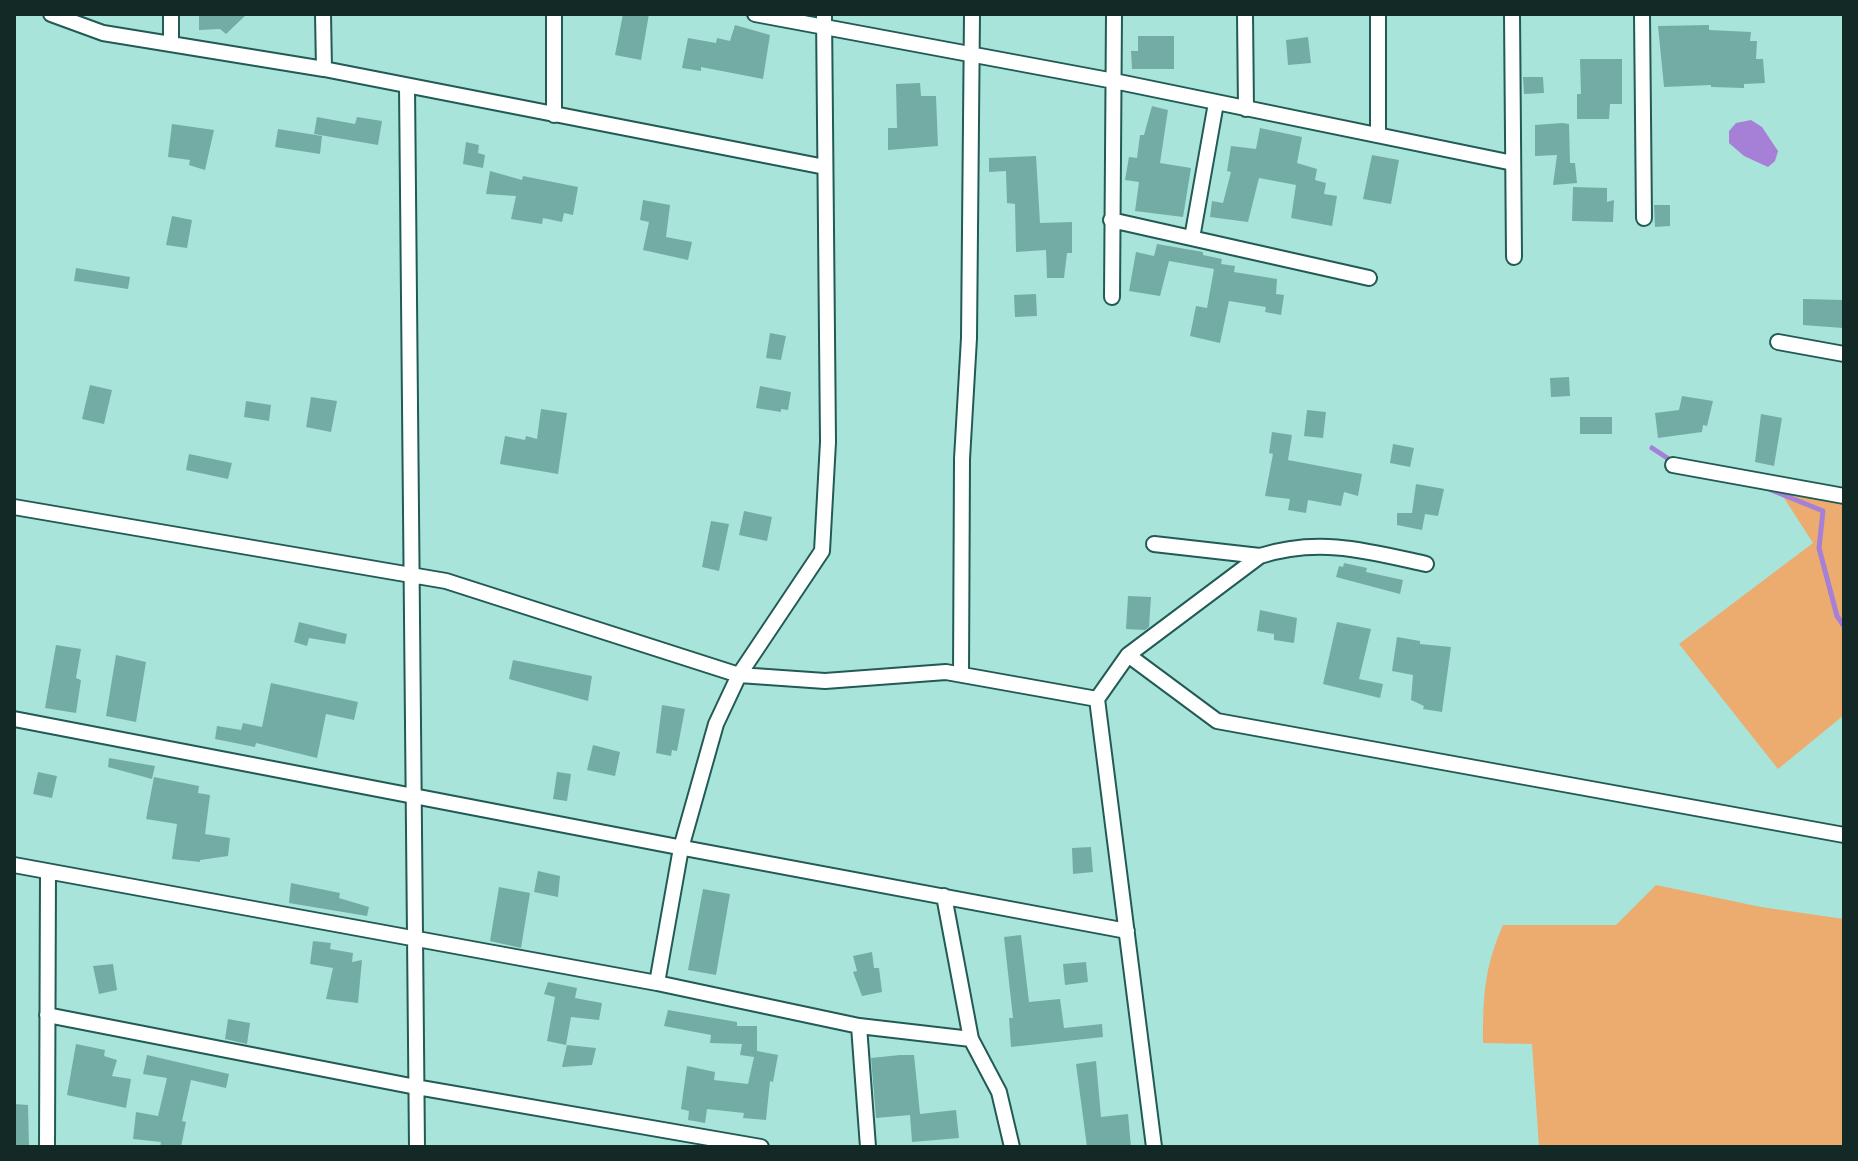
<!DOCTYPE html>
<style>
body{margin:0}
#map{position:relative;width:1858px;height:1161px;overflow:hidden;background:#a9e4da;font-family:"Alegreya Sans",sans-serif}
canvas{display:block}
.frame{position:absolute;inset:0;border:16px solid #122926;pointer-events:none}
</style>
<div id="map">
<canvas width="1858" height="1161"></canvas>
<div class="frame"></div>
</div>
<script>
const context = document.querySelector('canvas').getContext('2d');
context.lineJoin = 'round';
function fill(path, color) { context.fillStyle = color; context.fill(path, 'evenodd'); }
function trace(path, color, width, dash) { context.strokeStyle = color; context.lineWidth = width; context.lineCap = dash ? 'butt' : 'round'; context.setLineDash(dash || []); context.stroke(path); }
const green = new Path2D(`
 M1775,484l69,12v219l-66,54 -99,-125 134,-101z
 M1656,885l105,22 83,12v228h-305l-7,-103 -49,-1c0,-46 1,-75 20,-118h113z`);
const water = new Path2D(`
 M1751,120l11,7 16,24 -3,10 -7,6 -24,-11 -15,-13v-12l7,-8z`);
const stream = new Path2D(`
 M1652,448l23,15
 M1764,487l59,24 -4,37 18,68 7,10`);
const building = new Path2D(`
 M199,14h48l-21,20 -6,-5 -21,1z
 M623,14h26l-8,46 -26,-5z
 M735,25l35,10 -7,44 -62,-12v4l-19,-3 6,-30 28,5 1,-5 13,3z
 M1709,25v5l42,2 -1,9h7l-1,18h7l2,24 -21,1v4l-33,-1v-2l-47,2 -6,-61z
 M1138,36h36v33h-42l-1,-18h7z
 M1308,37l3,26 -23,2 -2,-25z
 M1580,59h42v45h-12l-1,15h-32v-25h4z
 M1523,77h20l1,16 -20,1z
 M920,83l1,13h15l2,50 -50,4v-22h9l-1,-44z
 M1152,106l16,4 -8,53 31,5 -8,49 -48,-6 4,-29 -14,-2 4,-23 8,1 3,-23h4z
 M317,117l38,7 2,-7 25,4 -4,24 -64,-11z
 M1562,123l7,1 1,39h5l2,20 -24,2 4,-30 -22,1v-31z
 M172,124l42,6 -9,40 -16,-5 1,-5 -22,-3z
 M1260,128l42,9 -5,26 20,6 -2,11 11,3 -2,11 13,2 -5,30 -41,-8 5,-33 -37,-7 -11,44 -38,-5 2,-16 11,2 8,-31 -4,-1 4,-25 25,3z
 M278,129l44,7 -2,18 -45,-7z
 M466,142l13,3 -1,8 7,2 -2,13 -20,-4z
 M1372,155l27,5 -8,44 -28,-5z
 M1036,156l4,67 32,-1v31h-5l-3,25h-17l-1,-28 -30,2 -1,-48 -8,-1 -1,-32 -17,1v-14z
 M490,171l32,9 1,-4 55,11 -5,28 -9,-2 -2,9 -19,-4 -1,6 -31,-5 5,-23 -30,-2z
 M1573,187l34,1v14l7,-2 -1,22 -41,-1z
 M643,200l27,5 -4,32 26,5 -4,18 -45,-10 6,-28 -9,-2z
 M1654,205h16v21l-15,1z
 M172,216l20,4 -5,28 -21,-3z
 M1157,244l46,8v3l19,4 -1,5 14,2 -1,6 43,7 -1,15 8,1 -3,20 -16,-3 1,-5 -37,-6 -9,42 -30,-7 6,-30 11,2 7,-39 -45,-8 -9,35 -31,-5 7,-39 18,4z
 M76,268l54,9 -2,12 -54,-8z
 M1036,294l1,22 -22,1 -1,-22z
 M1803,299l41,1 -1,28 -40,-3z
 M770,333l16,3 -5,24 -15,-2z
 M1569,377l1,19 -19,1 -1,-19z
 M90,385l22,5 -8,34 -22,-5z
 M760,386l31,6 -3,18 -7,-1v3l-25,-4z
 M1682,396l31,5 -6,25 -4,-1 -1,7 -44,6 -3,-25 24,-3z
 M311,397l26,4 -6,31 -25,-5z
 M246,401l25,4 -2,16 -25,-4z
 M541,409l26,4 -9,61 -58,-10 5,-28 20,4 1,-4 11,3z
 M1307,410l19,2 -3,26 -19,-2z
 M1761,414l21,4 -8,48 -19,-4z
 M1580,417h32v17h-32z
 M1272,432l20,3 -4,25 74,14 -4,22 -14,-4 -3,14 -33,-6 -2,13 -18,-3 2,-11 -25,-3 8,-42 -4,-1z
 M1393,444l21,4 -4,19 -20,-4z
 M189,454l43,9 -4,16 -42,-9z
 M1416,484l28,5 -6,27 -13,-2 -3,16 -25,-5v-12h15z
 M744,511l28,6 -5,24 -28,-6z
 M711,521l18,3 -10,47 -17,-4z
 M1344,563l23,5 -1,4 37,8 -3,14 -64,-17 3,-11 4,1z
 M1128,596l23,1 -2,30 -4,3 -19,-1z
 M1260,610l37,8 -3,25 -20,-3v-6l-17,-3z
 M299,622l48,12 -2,10 -36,-6 -2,8 -13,-4z
 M1337,622l34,7 -12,50 24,5 -3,14 -57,-14z
 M1397,637l23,4v3l31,3 -9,65 -19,-3 1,-3 -13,-6 2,-25 -21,-4z
 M56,645l25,4 -5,29 5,2 -5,33 -31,-5z
 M116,655l30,7 -10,60 -30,-6z
 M513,660l79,16 -4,25 -79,-22z
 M271,683l87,19 -4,18 -28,-6 -9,44 -61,-15 -1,4 -40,-8 2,-13 24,4 2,-7 19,4z
 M662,705l23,4 -8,42 -5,-1 -1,6 -15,-3z
 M593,745l27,7 -5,24 -28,-6z
 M109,758l46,8 -3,13 -44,-12z
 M38,772l19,4 -5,22 -19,-4z
 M557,772l14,2 -4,27 -14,-2z
 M154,777l45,9 -1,7 12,2 -5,39 25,4 -2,18 -28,4v2l-28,-3 5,-35 -31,-5z
 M1091,847l2,25 -20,2 -1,-26z
 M538,871l22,5 -2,21 -24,-5z
 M291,883l49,10 -1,5 30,9 -2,9 -78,-13z
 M499,887l31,6 -9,55 -31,-7z
 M703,889l27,5 -14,81 -28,-5z
 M1021,935l8,67 31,-3 4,29 38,-4 1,13 -92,10 -2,-29h4l-9,-81z
 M313,941l18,2 -1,6 23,4 -1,9 10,-2 -4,43 -32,-4 7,-31 -23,-4z
 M872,952l2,16h5l3,24 -20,4 -9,-24 4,-1 -4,-15z
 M1086,962l2,20 -23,3 -2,-21z
 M113,964l4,26 -18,4 -6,-28z
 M548,982l29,6 -2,10 27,5 -3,17 -28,-3 -5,28 -19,-4 8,-44 -11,-3z
 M668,1010l69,12v4h20v25l21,4 -5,27 -3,-1 -4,39 -23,-2 1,-5 -37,-4 -2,14 -17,-3 1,-9 -8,-2 6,-43 28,6 -1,8 34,4 6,-27 -14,-2 2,-11 -32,-1 1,-8 -47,-9z
 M228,1019l22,4 -3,21 -22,-5z
 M76,1044l29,6 -1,6 13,4 -5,16 19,3 -5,29 -59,-13z
 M567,1045l29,3 -4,17 -30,2z
 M147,1055l82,19 -3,14 -35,-8 -9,41 4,1 -5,25h-21l1,-5 -28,-3 3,-27 22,4 9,-38 -24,-4z
 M900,1055h14l6,59 36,-4 3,28 -47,4 -2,-27 -34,3 -5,-60z
 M1096,1061l5,56 27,-3 3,33h-44l-11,-83z
 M14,1104l14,1 1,42h-15z`);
const street = new Path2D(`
 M51,14l52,19 221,36 501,98
 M171,14v29
 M323,14l1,55
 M554,14v101
 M755,14l359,67 399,82
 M1245,14l1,95
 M1378,14v121
 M1512,14l2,243
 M1642,14l2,204
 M407,86l10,1061
 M1111,220l258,58
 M1192,238l24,-135
 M1112,297l2,-283
 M1778,342l66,12
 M1673,465l171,31
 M14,507l432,74 293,94 86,6 121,-9 151,27 31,-44 89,66 627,114
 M1260,556c59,-19 108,-5 166,8
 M1128,655l132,-99 -106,-12
 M961,674l1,-215 7,-121 3,-324
 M1097,699l57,448
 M14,719l659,127 454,85
 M14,865l643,118 202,43 112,13
 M944,896l27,143 28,53 13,55
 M657,983l24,-135 35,-124 23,-49 83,-124 6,-109 -4,-428
 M47,1015l369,72 345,60
 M859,1026l9,121
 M47,1147l1,-275`);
fill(green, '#ecac6f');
fill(water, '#a67fd6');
trace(stream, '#a67fd6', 5);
fill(building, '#73aca4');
trace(street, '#215b54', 18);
trace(street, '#fff', 14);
</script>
